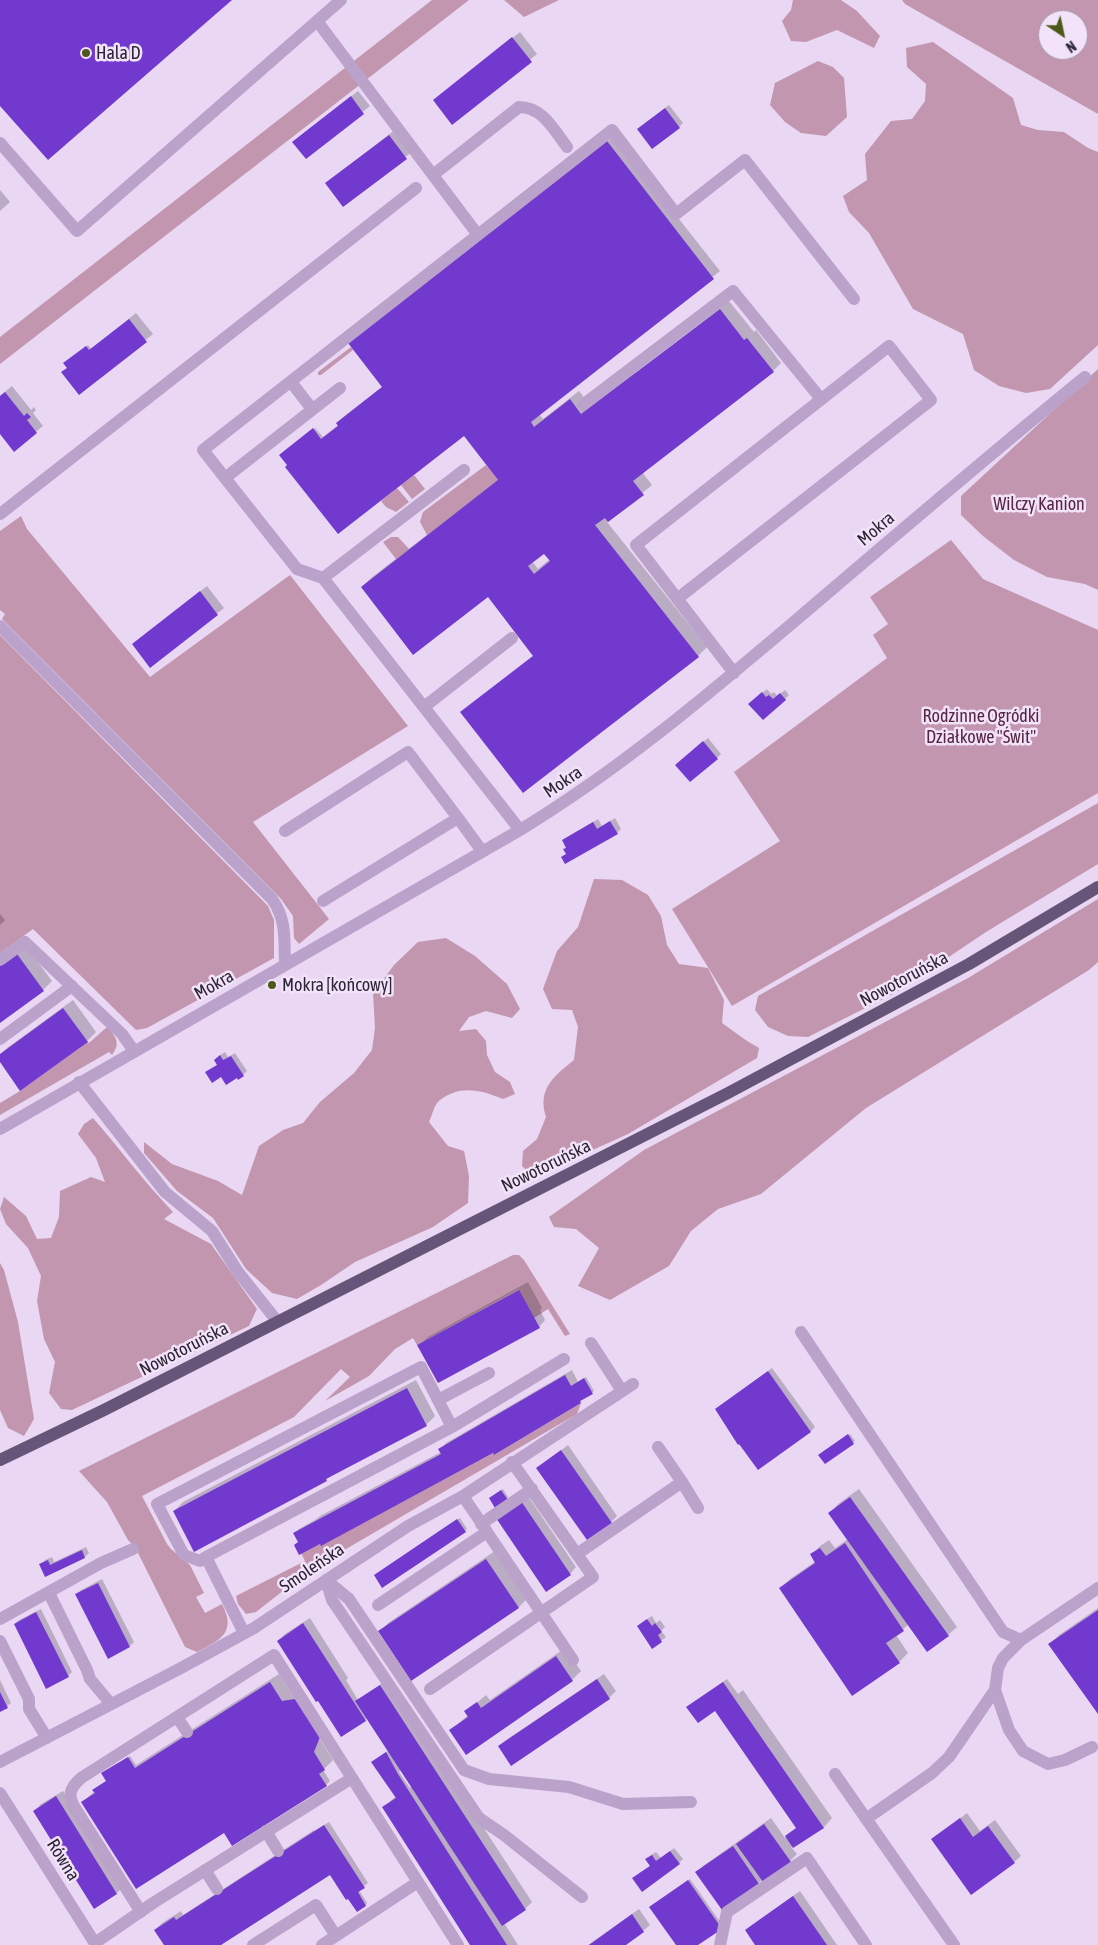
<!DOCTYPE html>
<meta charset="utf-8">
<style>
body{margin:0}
#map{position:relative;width:1098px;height:1945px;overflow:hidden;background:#e9d7f3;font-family:"Asap Condensed",sans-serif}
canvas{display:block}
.north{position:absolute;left:1038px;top:10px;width:50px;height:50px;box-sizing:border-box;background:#f3e3fa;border:1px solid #a397ab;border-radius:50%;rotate:146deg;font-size:14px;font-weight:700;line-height:20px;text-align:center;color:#2c2535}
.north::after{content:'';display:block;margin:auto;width:18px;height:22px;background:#4d5918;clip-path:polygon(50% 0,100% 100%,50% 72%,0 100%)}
</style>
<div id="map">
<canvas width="1098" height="1945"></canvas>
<div class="north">N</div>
</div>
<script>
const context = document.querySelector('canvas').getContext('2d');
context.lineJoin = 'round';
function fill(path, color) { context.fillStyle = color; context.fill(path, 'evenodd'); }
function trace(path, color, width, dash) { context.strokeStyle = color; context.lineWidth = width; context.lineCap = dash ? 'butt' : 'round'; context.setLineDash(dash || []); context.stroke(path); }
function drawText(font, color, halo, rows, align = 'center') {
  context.font = font + ' "Asap Condensed",sans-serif'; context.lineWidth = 5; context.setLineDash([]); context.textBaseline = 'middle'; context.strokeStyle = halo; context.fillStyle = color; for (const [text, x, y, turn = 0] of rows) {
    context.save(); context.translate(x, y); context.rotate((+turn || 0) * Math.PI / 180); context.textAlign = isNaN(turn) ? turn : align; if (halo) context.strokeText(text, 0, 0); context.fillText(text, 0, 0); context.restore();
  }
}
const green = new Path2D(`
 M432,0h37l-469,364v-27z
 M504,0h55l-35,17z
 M793,0h48l16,11 23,25 -6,12 -37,-18 -31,12 -15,-1 -9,-20 9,-11z
 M902,0h196v114l-193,-110zM1048,20h30v30h-30z
 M933,42l80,56 8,27 17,5 26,2 24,16 10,4v193l-48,44 -24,4 -27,-7 -25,-16 -11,-36 -50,-25 -44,-76 -20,-21 -6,-16 24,-16 -2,-26 26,-33 21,-2 13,-18 1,-17 -19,-17 -1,-19z
 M818,61l15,6 11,11 3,39 -21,19 -25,-3 -16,-11 -15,-17 5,-22z
 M351,347l2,3 -32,25h-3v-3z
 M1098,369v221l-13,-6 -38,-7 -33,-17 -31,-24 -22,-21v-19z
 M486,465l12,15 -71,55 -7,-13 3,-10z
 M414,475l11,14 -13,10 -11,-14z
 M397,488l12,14 -13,10 -10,-5 -5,-6z
 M21,516l6,13 123,148 140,-102 118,151 -155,96 76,97 -30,25 -5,-6 -1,-22 -12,-17 -279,-280 3,-5 -5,-4v-79z
 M391,537h7l11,12 -13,10 -13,-17z
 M951,540l32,39 115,51v163l-366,213 -60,-97 108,-68 -46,-69 153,-114 -14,-23 15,-11 -18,-27z
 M0,635l268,271 6,14v38l-127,70 -11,2 -103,-101 -33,24z
 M1098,803v61l-112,68 -91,61 -87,44 -20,-1 -20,-9 -13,-17 3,-14z
 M594,879l28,1 26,15 13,21 6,29 12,19 29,4 16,32 -2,23 25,18 12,7 -2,10 -129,76 -84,38 -17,-1 -5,-5 1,-15 14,-12 9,-22c-9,-28 8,-41 28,-57l4,-33 -6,-17 -20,-1 -9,-20 14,-38 21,-24z
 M1098,899v63l-9,8 -223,138 -105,86 -43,15 -27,22 -22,35 -59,34 -32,-14 21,-38 -23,-19 -22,-2 -5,-10 95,-67 324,-172z
 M446,938l29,18 32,28 13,25 -8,9 -26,-7 -17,6 -10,14 17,-2 10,12 1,14 8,17 15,10 5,12 -12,5c-21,-9 -44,-15 -64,2 -5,4 -7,15 -10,21l19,24 16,5 5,25 -1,27 -35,24 -78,35 -34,23 -24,14 -25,-6 -26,-24 -33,-51 -36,-27 -33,-38v-11l28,22 46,17 24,14 17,-49 24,-16 20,-7 17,-21 34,-29 18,-23 3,-22 -2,-34 21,-29 24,-23z
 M107,1027c9,10 14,16 5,28l-3,-3 -109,63v-12l20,-12 68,-49 1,1z
 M93,1118c27,31 51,64 80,94l-9,7 47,25 46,65 -8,17 -177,84 -11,-1 -12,-16 6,-31 -11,-23 -7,-38 4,-25 -13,-28 -22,-24 -6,-15 4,-12 22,19 11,23 14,-1 8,-21 1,-26 31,-14 14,5 -9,-24 -18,-24 6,-10z
 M513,1255h6l5,5 46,74 -5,2 -17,-27 -14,9 -16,-28 -101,55 -4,-7 -18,11 -26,27 -44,25 25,-24 -9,-8 -47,48 -152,79 25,48 4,5 19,16 14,28 -8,4 9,16 17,-9c15,29 -2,36 -25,48l-12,-5 -50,-100 -7,-7 -21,-38 -28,-31z
 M0,1263l4,7 14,52 16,97 -10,17 -16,-8 -8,-18z
 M581,1403l-4,11 -260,152 -24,17 -37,29 -10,2 -8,-10 -2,-8 69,-35 -4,-8 19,-9 1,1 172,-92 1,2z`);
const shadow = new Path2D(`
 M520,32l17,22 -85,69 -11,-29z
 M358,91l12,15 -64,51 -5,-22z
 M669,105l14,18 -4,4 -36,-2z
 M396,129l17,22 -70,54 -16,-22z
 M617,134l58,80 45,57 -181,143 4,5 36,-28 12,15 44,-34 1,2 93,-73 25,31 2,-2 25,33 -8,8 -131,101 10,13 -45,37 100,125 -9,9 -175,135 -52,-87 63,-49 -41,-61 -131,-7 9,-9 128,-99 -35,-45 -176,31 -6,-12 33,-25 8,9 15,-12 -1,-2 9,-8 37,-29 -34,-43zM544,552l6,7 -12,10 -6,-8z
 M0,190l10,12 -10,9z
 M136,313l17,21 -73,59 -17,-21 5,-5 -2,-5 22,-17 3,4z
 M12,386l19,24 3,-3 2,3 -3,3 10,13 -29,24 -14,-18v-36z
 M207,586l17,22 -74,58 -17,-22z
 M767,689l4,5 3,-2 3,4 8,-6 4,5 -4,4 -31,1z
 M708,738l13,16 -4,4 -36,3z
 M615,818l6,11 -4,4 -55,24 5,-4v-6l-3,-6 4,-4 30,-18 4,7z
 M0,914l5,6 -5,5z
 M26,946l26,35 -9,9 -43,31v-56z
 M73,1000l23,32 -9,9 -87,19v-5l7,-7z
 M225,1052l3,5 7,-4 12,18 -4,4 -36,-3 11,-8 1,-8z
 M528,1282l14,26 -2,2 5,10 -6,7 -120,18 9,-8z
 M772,1368l43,59 -4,4 -95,-22z
 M572,1370l6,12 8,-5 8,14 -14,11 -87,50 -194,89 -4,-8 4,-4 16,-9 5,-4 121,-64 -1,-2 6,-7z
 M416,1380l19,36 -9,9 -92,48 -8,7 -152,31 9,-9z
 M850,1434l5,7 -30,21 -4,-9z
 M568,1445l49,71 -6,6 -73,-54z
 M503,1489l5,8 -1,2 -15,-2z
 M859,1489l98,138 -9,8 -39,-11 -13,11 12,18 -9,9 -118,-74 9,-9 26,-18 -5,-6 9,-9 9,-6 6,8 13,-9 -18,-26 8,-9z
 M528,1496l48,71 -6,7 -72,-55z
 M460,1518l7,11 -2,2 -88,43z
 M86,1547l3,6 -4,4 -39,19 -5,-12 4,-4 7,-3 2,5z
 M495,1551l32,48 -9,9 -138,24 8,-9z
 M102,1579l32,63 -4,4 -53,-52 4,-4z
 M1098,1608v104l-48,-68 9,-9z
 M41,1609l31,63 -4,4 -53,-52 4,-4z
 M652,1616l4,7 4,-3 5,7 -4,4 5,6 -13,10 -10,-25z
 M310,1618l38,60 -2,2 12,20 26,-18 88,128 60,92 -7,7 -21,14 14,22h-48l-86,-138 12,-11 -23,-34 16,-12 -21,-32 -3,2 -87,-79 7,-7zM401,1770l11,16 -2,2 -11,-16z
 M565,1648l16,23 -9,9 -106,73 -15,-23 17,-15 -2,-3 20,-17 4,5z
 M279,1674l54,86 -10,10 7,11 -4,4 -101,47 -143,-30 25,-21 -3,-9 26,-16 6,9z
 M604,1674l12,17 -7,7 -98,66 -12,-18 7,-6z
 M727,1679l11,15 5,-4 89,128 -8,9 -33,20 6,7 -7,7 -68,47 -25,-36 6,-6 68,-48 14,20 13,-10 -81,-117 -25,-8z
 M0,1680l11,23 -11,8z
 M63,1791l60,96 -6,6 -22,14 -61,-96 7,-7z
 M967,1813l13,18 15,-11 26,36 -7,6 -81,-23z
 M329,1822l39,61 -9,7 8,13 -1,2 -9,5 -27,-37 -111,72h-54l-10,-15 7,-7 19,-12 2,4 131,-85v1z
 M674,1848l9,11 -4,4 -41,11 13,-9 -4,-5 4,-5 5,-3 5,6z
 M690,1879l33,47 -27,19h-19l-24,-40z
 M800,1891l37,54h-80l-11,-15 7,-6z
 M639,1909l11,16 -7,6 -19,14h-36z`);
const building = new Path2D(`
 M0,0h232l-184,160 -48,-54z
 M512,37l20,25 -80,63 -19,-25z
 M351,96l13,18 -58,45 -14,-17z
 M665,108l15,20 -28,21 -15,-20z
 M389,135l18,24 -64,48 -18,-24z
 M607,141l107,138 -183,143 3,5 36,-28 11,15 139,-105 24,31 3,-2 27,34 -141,109 11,14 -36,27 -3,-4 -10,7 104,132 -176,136 -63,-81 73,-56 -45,-59 -75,58 -52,-68 137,-107 -34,-44 -126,98 -53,-67 2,-2 -8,-10 34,-27 8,11 17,-13 -2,-3 46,-36 -34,-44zM544,554l6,7 -16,13 -6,-8z
 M129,319l18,23 -68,53 -18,-23 6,-4 -4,-5 23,-17 3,4z
 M5,392l19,24 3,-3 4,4 -4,3 10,13 -23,19 -14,-18v-38z
 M200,591l18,24 -68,53 -18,-24z
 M762,692l4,5 3,-2 4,4 7,-6 6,7 -23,20 -15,-16z
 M703,741l15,18 -28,23 -15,-17z
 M610,821l8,13 -53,30 -4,-7 5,-3 -3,-5 3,-1 -4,-8 31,-18 4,7z
 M17,954l27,37 -44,32v-57z
 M63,1008l25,34 -68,49 -20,-29v-8z
 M220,1055l3,5 8,-4 13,20 -6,4 -1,-2 -11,7 -5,-8 -9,6 -7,-11 12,-7 -3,-5z
 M519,1290l21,38 -102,55 -21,-38z
 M768,1371l43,61 -53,38 -19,-26 -1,1 -23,-36z
 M565,1375l6,11 13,-8 9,16 -13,7 1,2 -87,52 -1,-2 -172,93 -1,-2 -21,11 -5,-10 4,-3 -5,-9 148,-79 -3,-5z
 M407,1388l20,38 -101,53 1,2 -133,71 -21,-41z
 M848,1434l6,10 -29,20 -7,-9z
 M561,1450l51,73 -25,17 -51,-72z
 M501,1490l7,10 -13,8 -6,-10z
 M850,1497l99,139 -22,16 -99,-139z
 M521,1501l50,74 -25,17 -50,-74z
 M457,1519l9,13 -84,56 -8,-13z
 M845,1543l59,88 -18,12 14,20 -48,33 -73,-108 36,-25 -5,-9 10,-6 6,8z
 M82,1550l3,8 -40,19 -6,-13 9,-4 2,5z
 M486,1559l33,49 -108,73 -33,-50z
 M98,1583l32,64 -22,12 -33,-65z
 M1098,1610v104l-50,-70z
 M36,1612l33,65 -23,12 -32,-65z
 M647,1619l5,7 3,-3 7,9 -4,3 4,7 -10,7 -15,-23z
 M303,1623l63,98 -25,16 -23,-36 -2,1 -39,-61z
 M556,1656l17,25 -107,74 -17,-25 19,-13 -4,-6 13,-9 4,6z
 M597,1679l13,20 -99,67 -13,-20z
 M270,1682l12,19 13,-2 25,38 -6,15 11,18 -6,4 8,12 -95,60 -8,-13 -88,56 -55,-87 14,-9 -3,-3 14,-9 -5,-8 27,-16 7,11z
 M723,1682l101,146 -31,20 -8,-12 11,-8 -81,-117 -17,12 -12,-16z
 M380,1685l146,225 -24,16 -147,-225z
 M0,1692l8,16 -8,4z
 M386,1752l12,22 109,171h-37l-88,-138 14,-9 -25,-36z
 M56,1796l61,98 -23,15 -61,-98z
 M960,1818l13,19 15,-11 27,37 -44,32 -40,-56z
 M764,1824l27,38 -28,20 -27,-38z
 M324,1825l41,63 -7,4 8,14 -9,6 -9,-13 -2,1 -16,-25 -109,70h-57l-10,-15 20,-13 2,3z
 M733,1846l26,38 -37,26 -27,-38z
 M670,1851l10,13 -38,28 -10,-14 18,-12 -5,-7 7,-4 4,6z
 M688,1880l34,49 -24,16h-22l-27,-38z
 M793,1896l34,49h-72l-10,-15z
 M632,1914l12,18 -18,13h-37z`);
const minor = new Path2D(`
 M317,21l161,214
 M0,143l77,88 264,-231
 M433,175l86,-68c24,0 35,23 48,40
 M291,382l21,27
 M584,404l149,-113 88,108
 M464,470l-141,108 197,252
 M225,478l-22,-28 409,-320 64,84 69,-54 109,139
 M0,514l416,-326
 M323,578l-26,-9 -72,-91 115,-90
 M677,599l254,-199 -42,-54 -253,199 98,128
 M0,626l272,273c15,21 12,41 13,65
 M424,707l88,-69
 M285,831l123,-79 50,66
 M323,901l135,-83 24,33
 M0,960l25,-18 97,92 12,17
 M0,1039l72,-53
 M79,1082l86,110 47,39 26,41 39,49
 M0,1129l520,-299c102,-62 191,-138 282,-215 94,-80 187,-160 283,-238
 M801,1332l202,300 18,8 77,-52
 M591,1343l31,48
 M452,1427l-14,-27 51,-27
 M682,1482l16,26
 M463,1496l23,34
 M481,1524l51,-35
 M577,1554l105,-72 -24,-35
 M206,1557l-6,4 -16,-6 -27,-51 264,-137 17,33
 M326,1580l23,19 115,171 25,9 80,8 54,17 68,-2
 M326,1580l6,20 147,218 25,17 78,62
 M49,1593l38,77 3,9 21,25
 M378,1605l109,-73 86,128
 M0,1619l101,-56 32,-14
 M244,1633l-38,-76 246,-130 112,-68
 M0,1641l29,58v10l18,29
 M430,1689l163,-112 -81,-115
 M995,1690l14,40 14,21 25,13 17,-4 27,-13
 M177,1717l10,15
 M0,1762l181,-94 73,-40 154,-102 55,-30 170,-112
 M835,1774l119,171
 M352,1778l106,167
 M0,1793l96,152
 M866,1819l66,-46 17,-16 46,-67 3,-22 5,-10 18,-18
 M266,1831l12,20
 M205,1870l12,19
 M95,1943l58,-40 199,-125 -78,-123 -193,123c-11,10 -14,17 -6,30l66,104
 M253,1945l63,-40 20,31
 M322,1945l96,-63
 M720,1945l7,-33 80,-54 59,87`);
const major = new Path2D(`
 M0,1460l104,-50 624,-317 241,-129 129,-77`);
const markers = [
 [86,53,5,"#4d5918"],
 [272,985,5,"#4d5918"]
];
const poiNames = [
 ["Hala D",96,53],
 ["Mokra [końcowy]",282,985]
];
const parkNames = [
 ["Wilczy Kanion",1039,504],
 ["Rodzinne Ogródki",981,716],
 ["Działkowe \"Świt\"",981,737]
];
const streetNames = [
 ["Mokra",876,529,-40],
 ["Mokra",563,782,-34],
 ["Nowotoruńska",904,979,-28],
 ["Mokra",214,985,-30],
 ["Nowotoruńska",546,1166,-26],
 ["Nowotoruńska",184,1349,-27],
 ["Smoleńska",312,1568,-34],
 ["Równa",63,1860,58]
];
fill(green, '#c296ae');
fill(shadow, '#0003');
fill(building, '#7139ce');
trace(minor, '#baa2cb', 12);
trace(major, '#665579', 12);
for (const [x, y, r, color] of markers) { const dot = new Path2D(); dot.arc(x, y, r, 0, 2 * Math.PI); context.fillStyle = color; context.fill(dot); trace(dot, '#f3e3fa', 2); }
drawText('18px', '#2c2535', '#f3e3fa', poiNames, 'left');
drawText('18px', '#55273f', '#f3e3fa', parkNames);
drawText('18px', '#2c2535', '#f3e3fa', streetNames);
</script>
